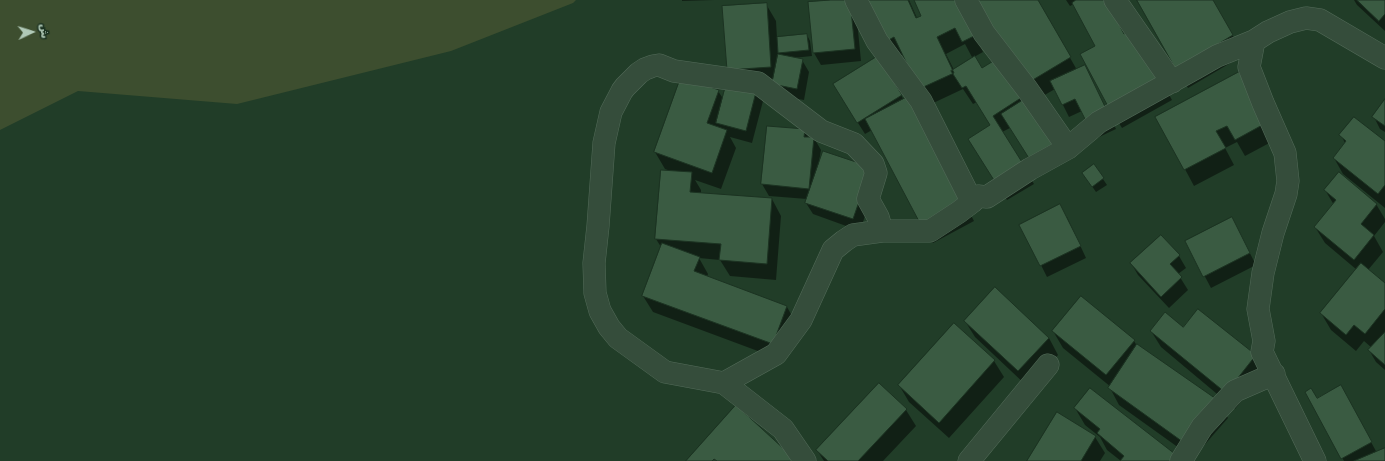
<!DOCTYPE html>
<meta charset="utf-8">
<style>
body{margin:0}
#map{position:relative;width:1385px;height:461px;overflow:hidden;background:#213d28;font-family:"DejaVu Sans","Noto Naskh Arabic",sans-serif}
canvas{display:block}
.north{position:absolute;left:12px;top:12px;width:40px;height:40px;-webkit-text-stroke:3px #1a3120;paint-order:stroke;rotate:86deg;font-size:11px;font-weight:700;line-height:16px;text-align:center;color:#b0c9b7}
.north::after{content:'';display:block;margin:auto;width:14px;height:18px;background:#b0c9b7;clip-path:polygon(50% 0,100% 100%,50% 72%,0 100%)}
</style>
<div id="map">
<canvas width="1385" height="461"></canvas>
<div class="north">ش</div>
</div>
<script>
const context = document.querySelector('canvas').getContext('2d');
context.lineJoin = 'round';
function fill(path, color) { context.fillStyle = color; context.fill(path, 'evenodd'); }
function trace(path, color, width, dash) { context.strokeStyle = color; context.lineWidth = width; context.lineCap = dash ? 'butt' : 'round'; context.setLineDash(dash || []); context.stroke(path); }
const green = new Path2D(`
 M0,0h576l-3,3 -122,48 -214,53 -159,-13 -78,39z`);
const shadow = new Path2D(`
 M682,0h32l-32,1z
 M827,0h28l6,61 -40,4 -7,-12 14,-52z
 M867,0h42l8,18 5,-2 -7,-16h43l25,52 -9,5 7,12 47,29 -18,30 -8,4 32,52 -27,16 -28,-44 12,-30 -14,-24 -4,2 -10,-15 -34,16 -26,-51 -7,4zM965,44l8,15 -19,11 -8,-16z
 M978,0h59l40,70 8,-4 31,63 -19,9 -15,-27 -13,6 -14,-28 -19,11z
 M1066,0h39l19,35 18,11 30,54 -50,28 -10,-16 -15,-66 -23,-42 -4,2z
 M1138,0h74l32,55 -56,33z
 M1354,0h31v31l-28,-26z
 M766,4l10,17 1,17 30,-3 3,6 2,15 -19,2 9,2 7,12 -5,28 -24,-4 -24,-7 7,12 -11,42 -22,-6 6,11 -15,41 -26,-9 6,10v4l71,5 9,17 -5,64 -46,-4 -10,-16 -21,-2 9,16 -1,3 80,30 9,16 -14,37 -129,-48 -10,-16 18,-49 -5,-8 14,-68 -5,-2 -10,-17 63,-61 6,9 4,-30z
 M877,57l27,43 14,14 56,107 -41,22 -61,-113 -7,4 -24,-38z
 M1238,73l37,67 -30,16 -8,-14 -12,6 9,17 -40,21 -37,-69z
 M1385,100v32l-5,-3 -6,-12z
 M804,130l5,8h5l7,12 -2,12 58,18 -17,51 -47,-17 -7,-11 1,-4 -38,-3 -7,-12z
 M1341,135l44,8v65l-42,-34 -9,-16 11,-15z
 M1094,166l13,19 -11,7 -9,-13z
 M1325,190l51,14 9,15v3l-11,14 9,16 -15,18 17,14v86l-9,-8 -7,-12 3,-2 -8,-7 -8,10 -25,-21 -10,-17 36,-43 -32,-27 -10,-16 19,-22z
 M1067,217l19,41 -39,19 -6,-12z
 M1238,230l18,35 -45,23 -25,-47z
 M1179,256l7,12 -8,6 10,16 -19,18 -31,-33 -7,-12z
 M965,321l84,17 9,17 -30,32 -53,-50z
 M1184,329l71,27 9,17 -29,36 -74,-62 -10,-16z
 M1053,331l81,10 3,5 81,56 10,16 -35,40 -74,-53 -9,-17 1,-1 -48,-39z
 M994,361l10,16 -55,61 -40,-36 -10,-17z
 M1306,392l11,8 30,-2 30,55 8,-3v11h-41z
 M1075,408l102,53h-56l-14,-11 -7,-13 -15,-12z
 M906,410l10,16 -33,35h-59l-7,-11z
 M1095,437l10,16 -5,8h-72z`);
const building = new Path2D(`
 M831,0h19l5,49 -42,4 -5,-51z
 M865,0h43l8,18 5,-2 -7,-16h44l16,36 -12,6 -7,-14 -18,9 17,36 -35,16 -25,-52 -9,5z
 M977,0h61l33,57 -45,27z
 M1076,0h30l18,34 9,-6 30,56 -52,28 -31,-58 15,-8 -23,-43z
 M1137,0h76l20,35 -57,34z
 M1357,0h28v14l-6,7z
 M767,3l4,64 -44,3 -5,-64z
 M807,34l2,16 -31,3 -1,-16z
 M778,54l25,5 -6,30 -25,-5z
 M878,56l24,39 -45,28 -24,-39z
 M975,56l7,12 13,-8 32,34 -34,22 32,51 -28,18 -29,-46 22,-14 -24,-39 -4,2 -11,-17z
 M1085,65l25,52 -21,10 -14,-28 -13,6 -12,-24z
 M1239,72l27,51 -31,17 -8,-14 -11,5 10,17 -42,22 -29,-53z
 M681,77l38,13 -12,33 20,7 -15,43 -58,-21z
 M727,81l30,7 -11,43 -30,-8z
 M1031,95l31,49 -30,19 -31,-49z
 M909,96l56,109 -43,22 -57,-108z
 M1385,99v27l-13,-9z
 M1354,117l31,24v44l-7,9 -45,-36 13,-17 -7,-6z
 M767,126l38,3 -1,8h10l-5,52 -48,-5z
 M823,151l48,16 -18,52 -48,-16z
 M1094,164l10,14 -12,9 -10,-14z
 M661,170l31,2 -2,20 82,6 -5,66 -48,-4 2,-16 -66,-5z
 M1339,172l38,32 -16,20 13,11 -20,25 -40,-33 22,-27 -12,-10z
 M1060,204l21,42 -41,20 -21,-41z
 M1232,217l18,36 -47,24 -18,-36z
 M1161,235l19,20 -10,9 12,13 -21,20 -31,-34z
 M662,243l38,14 -6,14 93,35 -14,38 -131,-48z
 M1361,263l24,20v26l-20,25 -11,-9 -8,10 -26,-22z
 M995,287l54,51 -31,33 -54,-50z
 M1081,296l54,44 -29,35 -54,-44z
 M1198,309l58,46 -30,38 -76,-62 15,-19 18,15z
 M954,323l41,37 -56,63 -41,-38z
 M1385,332v33l-17,-15z
 M1137,344l82,57 -36,41 -75,-54z
 M879,383l28,26 -49,52h-30l-12,-11z
 M1341,385l31,57 -31,17 -36,-67 6,-4 6,10z
 M1090,388l85,66 -5,7h-50l4,-5 -27,-23 3,-4 -26,-21z
 M736,405l61,56h-80l-3,-2 -2,2h-26z
 M1057,412l39,24 -15,25h-54z
 M1385,448v13h-31z`);
const street = new Path2D(`
 M856,0l21,41 44,60 51,101
 M966,0l18,33 43,56 41,59
 M1115,0l57,82
 M1254,41l-5,26 14,36 22,50 3,28 -2,13 -13,39 -10,40 -5,36 6,32 -2,11 53,109
 M724,383l52,-29 25,-34 32,-70 11,-9 9,-6 29,-4h48l29,-19 13,-10 6,-6 9,1 43,-28 38,-21 31,-26 97,-54 21,-12 37,-15 14,-9 22,-10 16,-4 14,2 65,38
 M805,461l-22,-32 -59,-46 -59,-11 -47,-34 -9,-11 -9,-16 -5,-18 -1,-30 4,-37 6,-83 7,-31 11,-21 3,-4 14,-14 6,-4 8,-3 6,-1 15,6 84,12 63,48 33,13 19,20 3,9 -8,26 10,18 4,14
 M969,461l79,-96
 M1181,461l21,-34 33,-36 39,-17`);
fill(green, '#3d4e2f');
fill(shadow, '#0007');
fill(building, '#3a5b42');
trace(building, '#1c3322', 1);
trace(street, '#536b59', 23);
trace(street, '#354d3b', 22);
</script>
